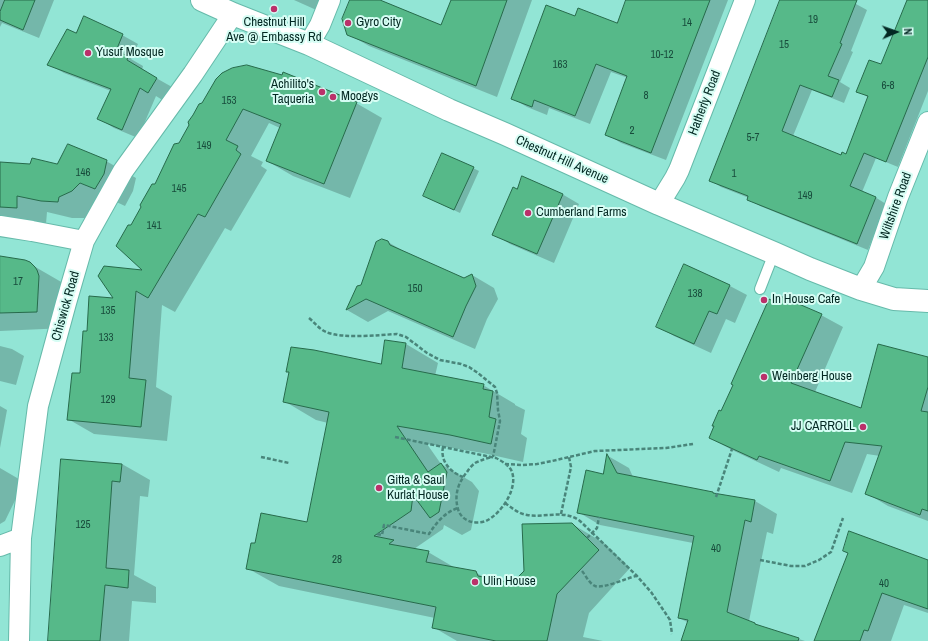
<!DOCTYPE html>
<style>
body{margin:0}
#map{position:relative;width:928px;height:641px;overflow:hidden;background:#92e5d5;font-family:"Archivo Narrow",sans-serif}
canvas{display:block}
.north{position:absolute;left:876px;top:12px;width:40px;height:40px;-webkit-text-stroke:3px #d6fdf4;paint-order:stroke;rotate:88deg;font-size:11px;font-weight:700;line-height:16px;text-align:center;color:#032822}
.north::after{content:'';display:block;margin:auto;width:14px;height:18px;background:#032822;clip-path:polygon(50% 0,100% 100%,50% 72%,0 100%)}
</style>
<div id="map">
<canvas width="928" height="641"></canvas>
<div class="north">N</div>
</div>
<script>
const context = document.querySelector('canvas').getContext('2d');
context.lineJoin = 'round';
function fill(path, color) { context.fillStyle = color; context.fill(path, 'evenodd'); }
function trace(path, color, width, dash) { context.strokeStyle = color; context.lineWidth = width; context.lineCap = dash ? 'butt' : 'round'; context.setLineDash(dash || []); context.stroke(path); }
function drawText(font, color, halo, rows, align = 'center') {
  context.font = font + ' "Archivo Narrow",sans-serif'; context.lineWidth = 4; context.setLineDash([]); context.textBaseline = 'middle'; context.strokeStyle = halo; context.fillStyle = color; for (const [text, x, y, turn = 0] of rows) {
    context.save(); context.translate(x, y); context.rotate((+turn || 0) * Math.PI / 180); context.textAlign = isNaN(turn) ? turn : align; if (halo) context.strokeText(text, 0, 0); context.fillText(text, 0, 0); context.restore();
  }
}
const shadow = new Path2D(`
 M0,0h54l-15,38 -37,-15 -2,4z
 M294,0h46l-8,17z
 M351,0h26l65,26 11,-26h79l-35,97 -128,-51 -21,-12z
 M627,0h101l-62,160 -45,-17 -15,-9 22,-56 -17,-6 -21,52 -41,-16 -2,7 -20,-8 -15,-9 63,-81 43,7z
 M781,0h66l9,4 11,6 -16,41 2,1 -13,30 10,6 -6,15 -32,-13 -19,46 48,20 5,-1 23,-57 -11,-7 24,-25 26,-66h20v91l-30,76 -22,-9 -14,34 13,5 11,7 -18,46 -108,-44 -12,-7 1,-1 -28,-11 -11,-7z
 M77,35h45l16,9 -7,15 12,7 -1,4 30,17 -8,14 -8,-5 -18,42 -24,-10 -15,-9 12,-28 -47,-18 -16,-9z
 M356,103l26,15 -32,80 -57,-22 -26,-15 13,-33 -11,-5 -18,33 12,6 -2,4 6,4 -36,61 -6,-3 -50,84 -13,-7 -6,82 16,9 -5,45 -73,-7 -26,-15 13,-45 7,-42 27,-33 29,-28 -12,-45 48,-83 20,-39z
 M106,161l30,17 -3,13 -8,15 -15,-7 -22,19h-16l-25,-6 -1,12 -46,-3v-58l57,2z
 M473,168l6,3 -19,42 -36,-17z
 M517,190l45,4 17,10 -25,59 -44,-19 -16,-10z
 M388,242l22,13 54,24 8,-4 22,13 4,11 -11,20 -12,30 -87,-38 -20,11 -21,-12 11,-23 4,-2z
 M0,257l25,4 38,22 3,45 -66,3z
 M684,265l46,21 17,9 -12,28 -9,-4 -15,34 -37,-17 -17,-10z
 M821,315l22,12 -28,65 47,17 66,-51v163l-40,-15 -22,-13 14,-37 -13,-2 -15,39 -71,-25 -2,4 -47,-22 -22,-12 12,-26z
 M406,344l32,19 -3,13 48,9 32,19v1l10,5 -4,24 6,4 -4,24 -40,-9 -56,-9 14,20 31,18 7,9 -8,39 -9,5 -18,-10 -1,4 -29,20 14,3 29,17 18,3 10,6 27,6 60,-60 32,19 26,25 -41,45 -6,24 20,4h-146l-24,-14 2,-9 -156,-32 -32,-18 8,-24 53,-21 20,-100 -12,-3 -32,-19 97,-36z
 M0,346l12,3 12,7 -8,29 -16,-4z
 M0,406l7,4 -7,38z
 M608,456l21,12 4,9 82,17 40,7 22,13 -4,20 -6,-2 -18,89 10,5 46,15h-123l7,-18 -10,-5 14,-75 -93,-18 -22,-13 25,-37z
 M62,460l60,4 28,16 -2,17 -8,-1 -6,79 22,12v16l-24,-2 -3,40h-80z
 M0,468l24,14 -19,39 -5,3z
 M928,561v52l-24,-8 -13,36h-76l25,-65z`);
const building = new Path2D(`
 M5,0h30l-12,30 -23,-10v-8z
 M350,0h30l61,25 10,-25h56l-31,86 -129,-51 -5,-16z
 M626,0h84l-59,153 -46,-18 22,-59 -31,-12 -21,52 -41,-16 -2,7 -21,-8 35,-94 29,11 3,-8 39,15z
 M780,0h77l-17,43 2,1 -14,32 11,4 -7,17 -32,-12 -18,46 59,24 1,-3 4,2 22,-58 -12,-4 13,-32 12,4 26,-64h21v57l-42,105 -22,-9 -14,33 26,11 -19,47 -110,-44 1,-4 -39,-15 31,-79z
 M84,16l39,18 -7,17 12,5 -1,4 30,18 -9,15 -8,-5 -18,42 -25,-11 14,-30 -64,-24 20,-36 9,4z
 M247,65l35,10 1,-3 74,30 -33,82 -58,-23 15,-37 -38,-15 -17,31 12,6 -2,4 5,4 -36,63 -7,-3 -50,84 -12,-7 -7,87 17,2 -5,47 -74,-7 5,-47h8l3,-42h4l2,-35 24,2 -15,-22 6,-10 38,4 -26,-24 12,-21h3l10,-18 -1,-2 12,-21h3l19,-40 5,-1 10,-18 -1,-3 5,-7 6,-11 3,-1 14,-24 6,-6 10,-5z
 M68,144l39,16 -3,14 -9,15 -15,-6 -8,8 -13,6 -1,5 -17,-1 -24,-5v12l-17,-1v-45l30,2 2,-6 25,6z
 M442,153l32,14 -20,43 -31,-14z
 M522,176l41,18 -26,60 -45,-19 21,-48 4,2z
 M382,239l6,2 2,4 74,33 8,-4 4,12 -10,20 -13,31 -87,-38 -20,11 11,-24 4,-1 15,-43z
 M0,256l25,4 5,2 5,5 2,3 2,6 -2,36 -37,1z
 M684,264l46,21 -13,29 -8,-3 -15,33 -38,-17z
 M778,295l44,19 -31,69 70,25 17,-64 50,13v30l-7,24 7,1v99l-6,-2 -2,6 -55,-21 17,-48 -37,-4 -15,39 -71,-25 -2,4 -48,-22 5,-12h-2l7,-16 2,1 12,-26 -2,-1 38,-85 6,3z
 M385,340l21,3 -4,25 82,16 -1,5 10,2 -4,26 7,2 -5,25 -41,-9 -53,-9 31,46 13,-9 6,9 -8,40 -9,6 -17,-23 -2,16 -37,25 20,4 -5,4 40,7 -3,11 50,9 2,5 34,7 12,-12 -2,-47 50,-1 27,27 -42,44 -10,47h-51l-64,-13 4,-21 -190,-38 5,-26h4l6,-30 46,9 22,-110 -46,-10 6,-30h-3l5,-25 23,3 67,14z
 M607,454l10,19 96,19v1l42,7 -4,22 -6,-2 -18,92 28,11v1l44,14 -1,3h-117l7,-21 -10,-2 16,-82 -117,-23 9,-43 17,4z
 M61,459l61,5 -2,18 -8,-1 -6,87 23,2 -1,18 -23,-3 -5,56h-52z
 M849,531l79,29v49l-46,-16 -14,38 -4,-1 -4,11h-46l25,-65 9,-23 -5,-2z`);
const path = new Path2D(`
 M309,318c6,5 10,11 17,14 16,7 53,3 71,2l9,3 21,16 13,7 21,4 8,3 9,6 17,14 2,6 1,17 2,11 -7,36
 M395,437l101,21c6,3 14,8 16,14 6,17 -11,42 -26,49 -11,4 -25,0 -28,-12 -4,-14 0,-26 9,-37 2,-3 5,-7 8,-9 6,-3 12,-5 18,-6
 M443,447c-3,14 7,25 20,30
 M261,457l28,6
 M505,464l17,1 15,-1 15,-3 43,-10 71,-3 27,-4
 M716,497l16,-48
 M505,503c7,5 14,11 22,12 18,3 37,-6 53,6l57,55 14,16 13,19 6,9 2,14
 M561,514l10,-47 -2,-10
 M377,534l5,1 2,-10 45,9c7,-11 16,-22 29,-26
 M760,560l31,6h14l14,-6 12,-8 12,-34
 M582,571c4,5 7,12 13,15 8,3 32,-8 41,-10`);
const service = new Path2D(`
 M760,289l14,-36`);
const minor = new Path2D(`
 M309,44l11,-19 10,-25
 M659,204l16,-26 4,-8 66,-170
 M0,226l32,5 52,10
 M861,289l13,-22 24,-70 30,-75
 M0,546l21,-8
 M19,641l2,-103 17,-132 28,-103 18,-62 39,-70 70,-97 40,-60`);
const secondary = new Path2D(`
 M202,0l31,14 76,30 140,66 56,24 154,70 115,49 36,16 51,20 33,10 34,2`);
const pathBridge = new Path2D(`
 M587,538l10,-10 2,-11`);
const markers = [
 [274,9,4,"#bb316a"],
 [348,23,4,"#bb316a"],
 [88,53,4,"#bb316a"],
 [322,92,4,"#bb316a"],
 [333,97,4,"#bb316a"],
 [528,213,4,"#bb316a"],
 [764,300,4,"#bb316a"],
 [764,377,4,"#bb316a"],
 [863,427,4,"#bb316a"],
 [379,488,4,"#bb316a"],
 [475,582,4,"#bb316a"]
];
const numberNames = [
 ["19",813,20],
 ["14",687,23],
 ["15",784,45],
 ["10-12",662,55],
 ["163",560,65],
 ["6-8",888,86],
 ["8",646,96],
 ["153",229,101],
 ["2",632,131],
 ["5-7",753,138],
 ["149",204,146],
 ["146",83,173],
 ["1",734,174],
 ["145",179,189],
 ["149",805,196],
 ["141",154,226],
 ["17",18,282],
 ["150",415,289],
 ["138",695,294],
 ["135",108,311],
 ["133",106,338],
 ["129",108,400],
 ["125",83,525],
 ["40",716,549],
 ["28",337,560],
 ["40",884,584]
];
const poiNames = [
 ["Chestnut Hill",274,23,"center"],
 ["Ave @ Embassy Rd",274,38,"center"],
 ["Gyro City",356,23],
 ["Yusuf Mosque",96,53],
 ["Achilito's",314,85,"right"],
 ["Taqueria",314,100,"right"],
 ["Moogys",341,97],
 ["Cumberland Farms",536,213],
 ["In House Cafe",772,300],
 ["Weinberg House",772,377],
 ["JJ CARROLL",855,427,"right"],
 ["Gitta & Saul",387,481],
 ["Kurlat House",387,496],
 ["Ulin House",483,582]
];
const streetNames = [
 ["Hatherly Road",705,103,-69],
 ["Chestnut Hill Avenue",562,160,24],
 ["Wiltshire Road",896,206,-70],
 ["Chiswick Road",66,306,-74]
];
fill(shadow, '#0003');
fill(building, '#56b989');
trace(building, '#276a4b', 1);
trace(service, '#66baaa', 12);
trace(minor, '#66baaa', 22);
trace(secondary, '#66baaa', 24);
trace(path, '#49857a', 2.5, [4, 2]);
trace(service, '#fff', 10);
trace(minor, '#fff', 20);
trace(secondary, '#fff', 22);
trace(pathBridge, '#49857a', 2.5, [4, 2]);
for (const [x, y, r, color] of markers) { const dot = new Path2D(); dot.arc(x, y, r, 0, 2 * Math.PI); context.fillStyle = color; context.fill(dot); trace(dot, '#d6fdf4', 1.5); }
drawText('11px', '#184c3c', null, numberNames);
drawText('13px', '#032822', '#d6fdf4', poiNames, 'left');
drawText('13px', '#032822', '#d6fdf4', streetNames);
</script>
